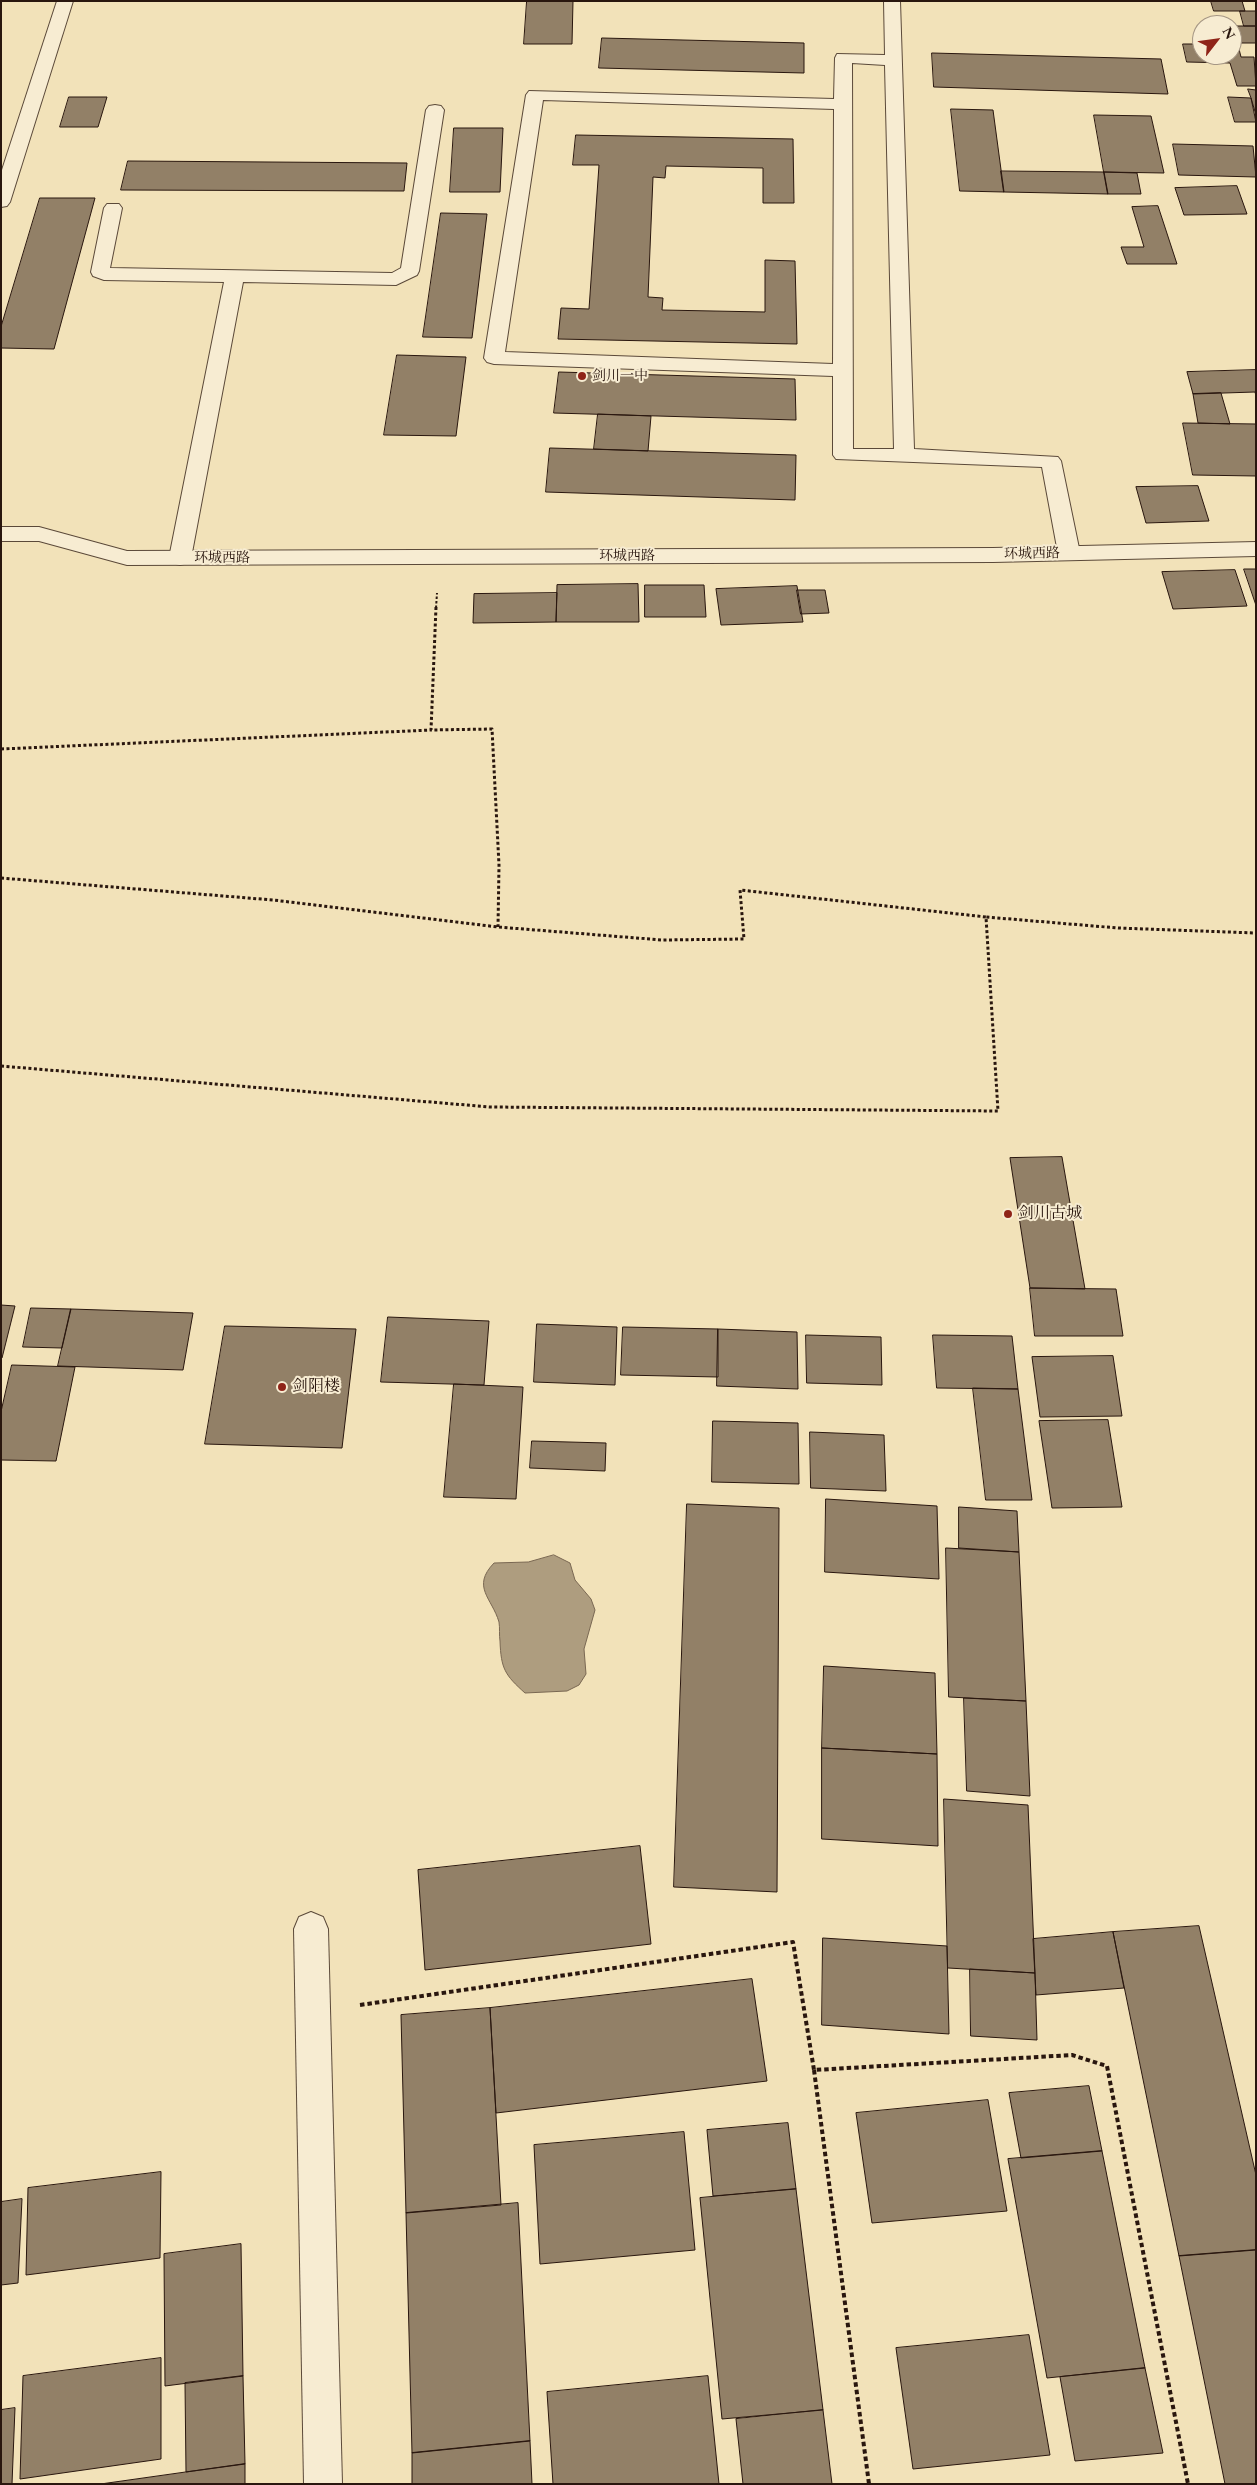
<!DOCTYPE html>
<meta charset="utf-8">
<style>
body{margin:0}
#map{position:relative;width:1257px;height:2485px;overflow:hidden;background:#f2e2b9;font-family:"EB Garamond",serif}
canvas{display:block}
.frame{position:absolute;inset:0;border:2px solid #29160e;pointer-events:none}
.north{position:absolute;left:1192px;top:15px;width:50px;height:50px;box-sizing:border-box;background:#f7ecd2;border:1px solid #a59684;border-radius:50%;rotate:60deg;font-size:14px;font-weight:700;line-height:20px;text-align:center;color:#29160e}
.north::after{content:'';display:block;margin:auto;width:18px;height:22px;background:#8f2418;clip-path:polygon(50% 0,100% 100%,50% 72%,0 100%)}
</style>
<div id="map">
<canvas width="1257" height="2485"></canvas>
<div class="frame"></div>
<div class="north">N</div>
</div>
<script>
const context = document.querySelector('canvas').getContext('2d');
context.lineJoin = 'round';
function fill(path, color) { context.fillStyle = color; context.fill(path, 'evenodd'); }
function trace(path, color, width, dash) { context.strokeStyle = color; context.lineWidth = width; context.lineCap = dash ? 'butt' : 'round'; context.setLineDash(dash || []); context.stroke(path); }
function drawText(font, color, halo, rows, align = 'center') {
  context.font = font + ' "EB Garamond","Noto Serif SC",serif'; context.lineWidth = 4; context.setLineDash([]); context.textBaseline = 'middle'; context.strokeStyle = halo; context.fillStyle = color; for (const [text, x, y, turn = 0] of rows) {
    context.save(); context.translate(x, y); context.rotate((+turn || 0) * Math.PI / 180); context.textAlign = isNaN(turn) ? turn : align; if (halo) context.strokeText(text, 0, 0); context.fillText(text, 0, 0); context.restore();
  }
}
const water = new Path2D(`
 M554,1555l16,8 5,17 16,19 4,11 -11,39 2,25 -7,11 -12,6 -42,2c-20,-18 -24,-24 -25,-52 -1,-6 0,-13 -1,-19 -7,-24 -28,-35 -5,-59l34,-1z`);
const building = new Path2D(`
 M527,1h46l-1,43h-48z
 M1211,1h31l3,10h-31z
 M1240,11h16v15h-12z
 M1232,26h24v17h-21z
 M602,38l202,5v30l-205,-5z
 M1183,44h19v11h30v-10h6l3,12h13l2,29h-19l-7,-23 -43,-1z
 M932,53l229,6 7,35 -234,-7z
 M1248,89l8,1v25l-5,-17z
 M69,97h38l-9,30h-38z
 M1228,97l23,1 5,24h-21z
 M951,109l42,1 11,82 -44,-1z
 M1094,115l57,1 13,57 -60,-1z
 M454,128h49l-3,64h-50z
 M576,135l217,4 1,64h-31v-35l-97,-2 -1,12 -12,-1 -5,120 15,1 -1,12 103,2v-52l30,1 2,83 -239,-5 3,-31 28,1 10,-144h-26z
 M1173,144l80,2 3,31 -77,-2z
 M128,161l279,2 -3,28 -283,-1z
 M1001,171l103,1 4,22 -104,-2z
 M1104,172l33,1 4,21h-33z
 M1237,186l10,28 -63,1 -9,-27z
 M40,198h55l-41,151 -53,-1v-21z
 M1158,206l19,58h-50l-6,-17h23l-12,-40z
 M441,213l46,1 -15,124 -49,-1z
 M397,355l69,2 -10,79 -72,-1z
 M1256,370v26l-1,-4 -62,2 -6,-22z
 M559,372l236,7 1,41 -242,-7z
 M1221,393l9,31 -32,-1 -5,-29z
 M598,414l53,2 -3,35 -54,-2z
 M1183,423l73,1v52l-63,-1z
 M550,448l246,7 -1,45 -249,-8z
 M1198,486l11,35 -63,2 -10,-36z
 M1244,569h12v36z
 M1235,570l12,36 -74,3 -11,-37z
 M638,584l1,38h-83l1,-37z
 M645,585h59l2,32h-61z
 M797,586l6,36 -82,3 -5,-36z
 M797,590h28l4,23 -28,1z
 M557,593l-1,29 -83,1 1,-29z
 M1062,1157l23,132 -55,-1 -20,-130z
 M1030,1288l86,1 7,47h-88z
 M1,1305l14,1 -13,52h-1z
 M31,1308l40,1 -9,39 -39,-1z
 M71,1309l122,4 -10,57 -125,-4z
 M388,1317l101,4 -5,64 -103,-3z
 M537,1324l80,3 -2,58 -81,-3z
 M225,1326l131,3 -14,119 -137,-4z
 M623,1327l95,2v48l-97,-2z
 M718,1329l79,3 1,57 -81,-3z
 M806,1335l75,2 1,48 -75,-2z
 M933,1335l79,1 6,53 -81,-1z
 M1113,1356l9,60 -82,1 -8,-60z
 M12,1365l63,2 -19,94 -55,-1v-48z
 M454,1384l69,3 -7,112 -72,-2z
 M973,1388l45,1 14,111h-46z
 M1108,1420l14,87 -70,1 -13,-87z
 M713,1421l85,2 1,61 -87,-2z
 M810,1432l74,3 2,56 -75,-3z
 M532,1441l74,2 -1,28 -75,-3z
 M826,1499l111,7 2,73 -114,-7z
 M687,1504l92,4 -2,384 -103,-5z
 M959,1507l58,4 2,41 -60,-4z
 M946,1548l73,4 7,149 -77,-4z
 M824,1666l111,7 2,81 -115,-6z
 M964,1698l62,3 4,95 -63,-5z
 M822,1748l115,6 1,92 -116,-7z
 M944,1799l84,6 7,168 -87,-5z
 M640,1846l11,98 -226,26 -7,-100z
 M1199,1926l57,249v75l-77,6 -66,-324z
 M1113,1932l11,56 -88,7 -3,-56z
 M823,1938l124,8 2,88 -127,-9z
 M970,1969l65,4 2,67 -66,-4z
 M752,1979l15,102 -271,32 -6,-105z
 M490,2008l11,197 -95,8 -5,-198z
 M1089,2086l13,65 -81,7 -12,-65z
 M988,2100l19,111 -135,12 -16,-110z
 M788,2123l8,66 -83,7 -6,-66z
 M684,2132l11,118 -155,14 -6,-119z
 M1102,2151l43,217 -98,10 -39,-219z
 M161,2172l-1,86 -134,17 2,-87z
 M796,2189l27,221 -101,9 -22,-221z
 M22,2199l-4,84 -17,2v-83z
 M518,2203l12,238 -118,12 -6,-240z
 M241,2244l2,132 -78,10 -1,-132z
 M1256,2250v234h-31l-46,-228z
 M1029,2335l21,120 -137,14 -17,-121z
 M161,2358v101l-141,20 3,-103z
 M1145,2368l18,85 -88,8 -15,-84z
 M243,2376l2,88 -59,8 -1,-89z
 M708,2376l11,108h-166l-6,-92z
 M15,2408l-3,76h-11v-74z
 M823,2410l9,74h-89l-7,-65z
 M530,2441l2,43h-120v-31z
 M245,2464v20h-144z`);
const pathFar2 = new Path2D(`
 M436,608l1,-15`);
const pathFar1 = new Path2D(`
 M436,607l-5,123 61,-1 7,136 -1,62
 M1,749l430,-19
 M1,878l272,22 225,27 164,13 82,-1 -4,-49 246,27
 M1,1066l489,41 508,4 -12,-194 132,11 138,5`);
const path = new Path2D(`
 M360,2005l433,-63 21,128 258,-15 35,11 81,418
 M814,2070l55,414`);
const service = new Path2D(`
 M884,1h16l14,448 144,8 3,4 19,92 -3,5 -8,2 -8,-2 -3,-5 -16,-86 -206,-8 -3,-4v-79l-339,-12 -7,-2 -3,-4 42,-263 3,-4 305,8 1,-41 2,-4 48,1zM852,63l33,2 9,384h-41zM543,100l291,9 -1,255 -328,-12z
 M435,105l6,1 3,4 -25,161 -2,4 -21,10 -153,-3 -52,276 -3,5 -8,2 -8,-2 -3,-5 55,-276 -120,-2 -11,-4 -2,-4 13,-64 3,-4h12l3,4 -12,60 282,5 9,-5 25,-158 3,-4z`);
const pedestrian = new Path2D(`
 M311,1912l12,5 5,12 14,555h-38l-10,-555 5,-12z`);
const minor = new Path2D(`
 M57,1h16l-63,201 -3,4 -6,1v-34z`);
const tertiary = new Path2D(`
 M1,527h38l88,24 866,-3 263,-6v14l-263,6 -866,3 -88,-24h-38z`);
const markers = [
 [582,376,5,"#8f2418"],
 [1008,1214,5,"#8f2418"],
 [282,1387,5,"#8f2418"]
];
const farPoinames = [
 ["剑川一中",592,376]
];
const farStreetnames = [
 ["环城西路",1032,554,-1],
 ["环城西路",627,556],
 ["环城西路",222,558]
];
const poiNames = [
 ["剑川古城",1018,1214],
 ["剑阳楼",292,1387]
];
fill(water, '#ae9d7f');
trace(water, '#796752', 1);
fill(building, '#928067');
trace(building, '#29160e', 1);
trace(service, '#5b4939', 2);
trace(pedestrian, '#5b4939', 2);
trace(minor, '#5b4939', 2);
trace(tertiary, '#5b4939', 2);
trace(pathFar2, '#29160e', 2, [2.5, 2]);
trace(pathFar1, '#29160e', 3, [3, 2.5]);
trace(path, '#29160e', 4, [4.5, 3]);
fill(service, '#f7ecd2');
fill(pedestrian, '#f7ecd2');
fill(minor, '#f7ecd2');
fill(tertiary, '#f7ecd2');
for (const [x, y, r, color] of markers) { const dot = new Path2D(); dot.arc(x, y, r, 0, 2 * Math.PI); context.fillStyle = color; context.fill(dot); trace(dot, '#f7ecd2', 2); }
drawText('14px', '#29160e', '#f7ecd2', farPoinames, 'left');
drawText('14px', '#29160e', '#f7ecd2', farStreetnames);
drawText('16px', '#29160e', '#f7ecd2', poiNames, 'left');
</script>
